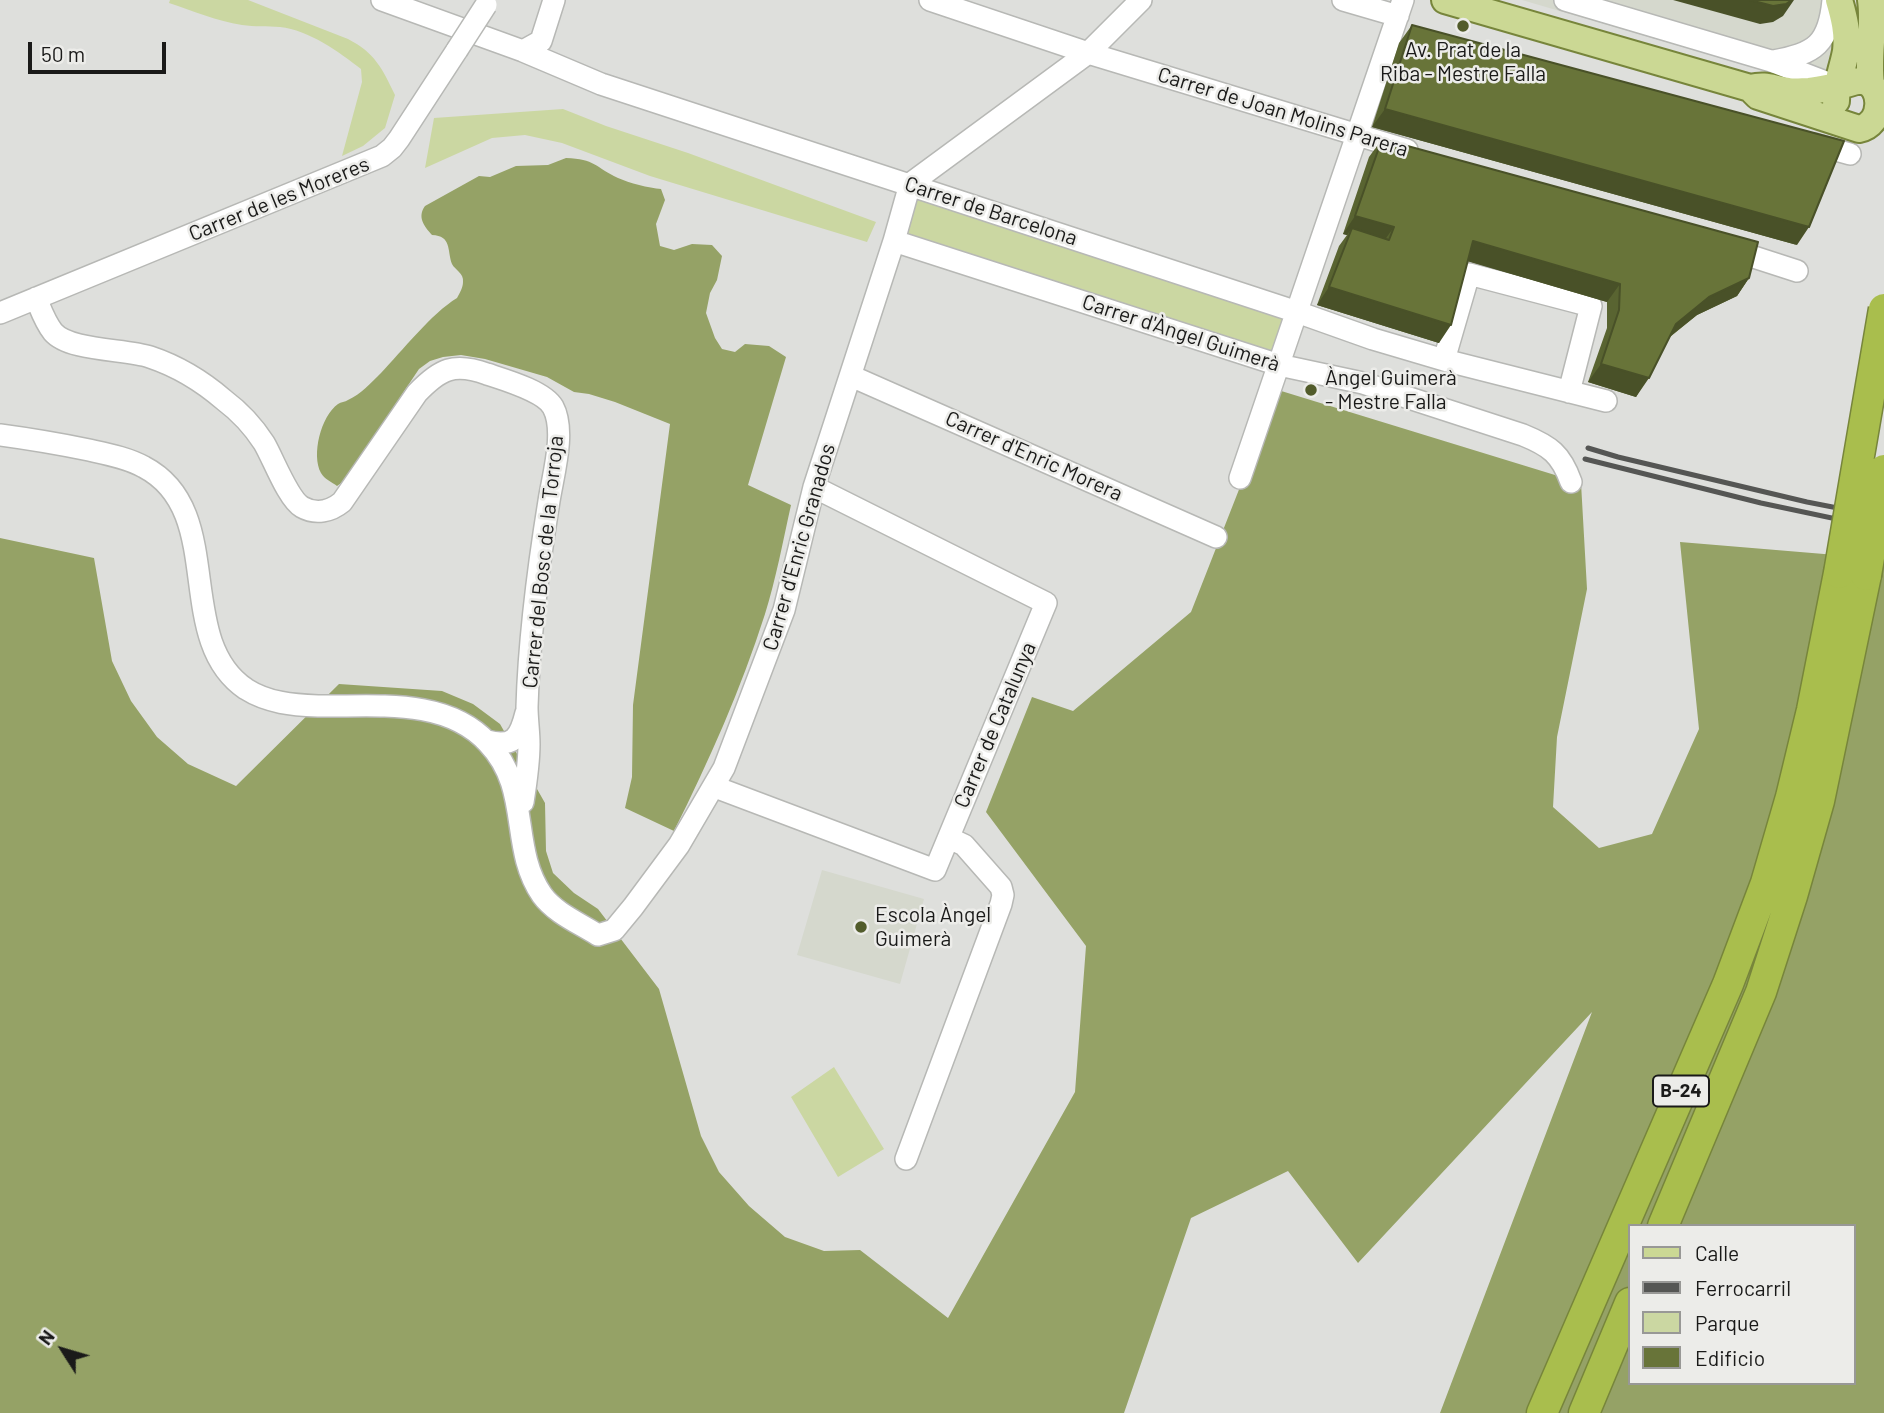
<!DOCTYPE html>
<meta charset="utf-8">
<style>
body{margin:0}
#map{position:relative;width:1884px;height:1413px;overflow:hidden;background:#dedfdc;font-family:Barlow,sans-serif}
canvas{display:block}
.legend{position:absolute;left:1628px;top:1224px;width:228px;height:161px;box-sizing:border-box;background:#ecece9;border:2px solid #989896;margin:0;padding:9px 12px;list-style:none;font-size:21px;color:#1a1a19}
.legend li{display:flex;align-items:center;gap:14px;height:35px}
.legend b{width:35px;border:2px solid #989896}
.north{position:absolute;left:28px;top:1315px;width:70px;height:70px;-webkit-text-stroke:5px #ecece9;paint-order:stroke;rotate:307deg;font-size:19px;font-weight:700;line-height:28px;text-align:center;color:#1a1a19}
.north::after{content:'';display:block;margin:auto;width:24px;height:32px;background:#1a1a19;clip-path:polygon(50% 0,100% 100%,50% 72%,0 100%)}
.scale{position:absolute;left:28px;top:42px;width:138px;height:32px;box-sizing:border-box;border:4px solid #1a1a19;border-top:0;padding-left:9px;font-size:21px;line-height:24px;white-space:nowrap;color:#1a1a19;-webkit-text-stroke:5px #ecece9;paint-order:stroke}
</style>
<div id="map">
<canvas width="1884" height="1413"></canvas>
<ul class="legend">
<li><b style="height:9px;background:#cbd894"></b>Calle</li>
<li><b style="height:9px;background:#555654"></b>Ferrocarril</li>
<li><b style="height:19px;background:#cbd7a2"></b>Parque</li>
<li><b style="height:19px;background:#687439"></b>Edificio</li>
</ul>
<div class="north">N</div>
<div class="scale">50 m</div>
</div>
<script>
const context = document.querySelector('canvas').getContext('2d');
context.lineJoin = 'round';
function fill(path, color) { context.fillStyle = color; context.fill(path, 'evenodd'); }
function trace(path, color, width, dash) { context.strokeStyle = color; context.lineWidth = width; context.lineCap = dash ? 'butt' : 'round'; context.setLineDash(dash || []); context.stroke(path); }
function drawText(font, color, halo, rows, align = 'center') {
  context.font = font + ' Barlow,sans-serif'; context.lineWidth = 5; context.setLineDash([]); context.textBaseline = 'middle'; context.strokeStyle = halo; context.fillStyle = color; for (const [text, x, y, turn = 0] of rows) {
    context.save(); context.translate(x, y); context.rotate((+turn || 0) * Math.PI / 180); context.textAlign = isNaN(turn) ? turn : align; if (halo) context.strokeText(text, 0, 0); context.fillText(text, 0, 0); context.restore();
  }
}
const built = new Path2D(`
 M1522,0h362v57l-4,22 -81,2z
 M822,870l102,29 -24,85 -103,-29z`);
const green = new Path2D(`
 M170,0h78l100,39c27,14 34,29 47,56l-10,33 -22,18 -21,10 20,-74 -1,-13c-22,-17 -52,-39 -81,-42 -13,-1 -25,0 -38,-2 -25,-4 -49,-14 -73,-22z
 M563,109l43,17 82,27 188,69 -9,20 -217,-66 -88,-33 -37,-8 -33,3 -67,30 9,-50z
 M912,189l385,123 -18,53 -379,-132z
 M834,1067l50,82 -46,28 -47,-80z`);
const forest = new Path2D(`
 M566,158c29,1 29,9 52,20 11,5 31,10 43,11l4,11 -9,24 4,22 14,4 18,-6 20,1 10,11 -5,24 -7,13 -4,20 9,25 7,11 13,3 10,-8 24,2 17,11 -38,128 43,20c-8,36 -15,74 -26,109 -24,75 -56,147 -91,217l-49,-23 7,-31 1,-72 37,-281 -55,-22 -26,-8 -15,-2 -27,-15 -62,-18 -24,-4 -18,2 -13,4 -11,8 -75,112 -7,5c-5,-4 -13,-7 -16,-13 -10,-18 0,-57 17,-69 3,-2 7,-2 10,-4 13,-6 23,-17 33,-27 21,-22 51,-60 76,-75 3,-5 6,-11 6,-16 1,-9 -8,-12 -11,-18 -5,-14 0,-28 -20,-29 -8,-9 -15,-18 -7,-29l54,-30 11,1 26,-11 32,-1z
 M1278,390l303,93 6,106 -30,148 -4,70 46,41 53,-14 47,-105 -19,-187 204,17v854h-444l152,-401 -234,251 -70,-92 -97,47 -67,195h-1124v-875l94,20 18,103 19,40 26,36 31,27 48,22 103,-102 103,7 31,13 27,20 45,79 1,48 7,22 21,20 24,16 61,80 42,147 18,36 30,34 36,31 39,14 36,-1 88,68 127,-226 11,-146 -100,-134 46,-115 41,14 118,-99zM1630,1226h224v157h-224z`);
const minor = new Path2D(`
 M382,0l141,51 78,33 696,228 76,27 71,21 162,41
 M930,0l158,53 319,97
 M1343,0l55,16
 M1565,0l206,61 65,25
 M523,51l18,-10 13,-41
 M1773,61c42,-7 56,-17 60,-61
 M1814,144l36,10
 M910,184l178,-131 53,-53
 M894,241l385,124 84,18 160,52c27,11 38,19 48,47
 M1729,249l68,22
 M36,298c5,12 9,24 17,34 16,19 73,17 97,25 27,9 52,24 74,43 16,12 29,26 40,43 9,15 24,56 38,64 14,8 29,4 40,-5l75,-109c23,-24 37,-31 70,-19 18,6 57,17 66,33 13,24 0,68 -4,94 -11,68 -20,137 -22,206 0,12 2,25 2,37 0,19 -3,39 -6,58
 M0,313l382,-157 10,-8 7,-9 58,-89
 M1444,360l25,-86 122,32 -22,86
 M851,376l365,161
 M0,435c30,4 59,9 89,15 18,4 39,8 55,17 84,44 28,172 102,222 22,14 47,16 72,17 56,1 128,-9 170,37 44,46 21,104 54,152 13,18 37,28 56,40l16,-5 19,-23 46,-62 45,-77 60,-158 30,-123 80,-246 16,-57
 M1240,478l163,-478
 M487,741c27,7 33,-4 39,-28
 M715,787l220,83 111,-267 -232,-116
 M906,1159l95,-255 2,-9 -2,-8 -37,-42 -15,-7`);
const major = new Path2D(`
 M1445,0l305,88 8,8 101,33c25,-5 25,-44 4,-48 -8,-1 -14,3 -21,4 -11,2 -22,5 -33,6 -6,0 -15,1 -21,0 -17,-2 -20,-7 -38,-3
 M1871,84c-4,-28 4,-56 0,-84
 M1836,101c0,-18 7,-33 10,-50 2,-18 -2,-34 -7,-51`);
const highway = new Path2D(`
 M1663,1226l98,-234 31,-96 27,-95 47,-226
 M1542,1413l186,-429 38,-101 25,-86 21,-87 27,-137
 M1584,1413l46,-110`);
const rail = new Path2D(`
 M1588,448l30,9 189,45 77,15
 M1585,459l176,44 123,26`);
const minorBridge = new Path2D(`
 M457,50l29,-45`);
const highwayBridge = new Path2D(`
 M1839,573l45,-264
 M1866,575l18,-105`);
const wall = new Path2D(`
 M1412,25l385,220 -425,-118 27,-84z
 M1382,139l367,139 -12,18 -40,19 -27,22 -34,60 -48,-15 19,-54v-26l-139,-41 -29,82 -122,-38 22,-59 8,-11 -4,-1 26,-77z`);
const shadedWall = new Path2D(`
 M1673,0h121l-11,16 -10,6 -13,2z
 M1385,109l424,118 -12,18 -425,-118z
 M1355,216l39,11 -13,18 -29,-17 -5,7 -4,-1z
 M1473,241l147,43 -13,18 -147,-43z
 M1749,278l-12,18 -40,19 -34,27 13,-18 33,-27z
 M1329,287l122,38 -12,18 -122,-38z
 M1601,364l48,14 -13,19 -48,-15z`);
const building = new Path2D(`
 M1750,0h42l-6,4 -13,2z
 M1412,25l432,116 -35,86 -424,-118z
 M1382,139l376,103 -9,36 -40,19 -33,27 -27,54 -48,-14 18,-54 1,-26 -147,-43 -22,84 -122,-38 23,-59 37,12 5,-13 -39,-11z`);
const markers = [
 [1463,26,7,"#525c2b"],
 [1311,390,7,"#525c2b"],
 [861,927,7,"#525c2b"]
];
const shields = [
 [1681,1091,56]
];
const shieldNames = [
 ["B-24",1681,1091]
];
const poiNames = [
 ["Av. Prat de la",1463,50,"center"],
 ["Riba - Mestre Falla",1463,74,"center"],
 ["Àngel Guimerà",1325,378],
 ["- Mestre Falla",1325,402],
 ["Escola Àngel",875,915],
 ["Guimerà",875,939]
];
const streetNames = [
 ["Carrer de Joan Molins Parera",1283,112,17],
 ["Carrer de les Moreres",279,199,-22],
 ["Carrer de Barcelona",991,211,18],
 ["Carrer d'Àngel Guimerà",1181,333,18],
 ["Carrer d'Enric Morera",1034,456,24],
 ["Carrer d'Enric Granados",799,547,-74],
 ["Carrer del Bosc de la Torroja",543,562,-84],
 ["Carrer de Catalunya",995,725,-67]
];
fill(built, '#d5d8cd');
fill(green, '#cbd7a2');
fill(forest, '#95a266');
trace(minor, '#b7b8b5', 24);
trace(major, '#77853b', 30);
trace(highway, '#77853b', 33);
trace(minor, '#fff', 21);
trace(major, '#cbd894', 26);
trace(highway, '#a9be4d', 30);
trace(rail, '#555654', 5);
trace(minorBridge, '#b7b8b5', 24, []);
trace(highwayBridge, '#77853b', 33, []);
trace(minorBridge, '#fff', 21);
trace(highwayBridge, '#a9be4d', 30);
fill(wall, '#596431');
fill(shadedWall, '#495128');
fill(building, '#687439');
trace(building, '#495128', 2);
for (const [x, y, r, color] of markers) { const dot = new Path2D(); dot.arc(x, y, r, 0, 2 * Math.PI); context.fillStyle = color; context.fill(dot); trace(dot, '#ecece9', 2.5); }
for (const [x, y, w] of shields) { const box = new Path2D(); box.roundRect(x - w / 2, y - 15.5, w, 31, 5); context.fillStyle = '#ecece9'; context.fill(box); trace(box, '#1a1a19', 2); }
drawText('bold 19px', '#1a1a19', null, shieldNames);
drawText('21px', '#1a1a19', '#ecece9', poiNames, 'left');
drawText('21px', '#1a1a19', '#ecece9', streetNames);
</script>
